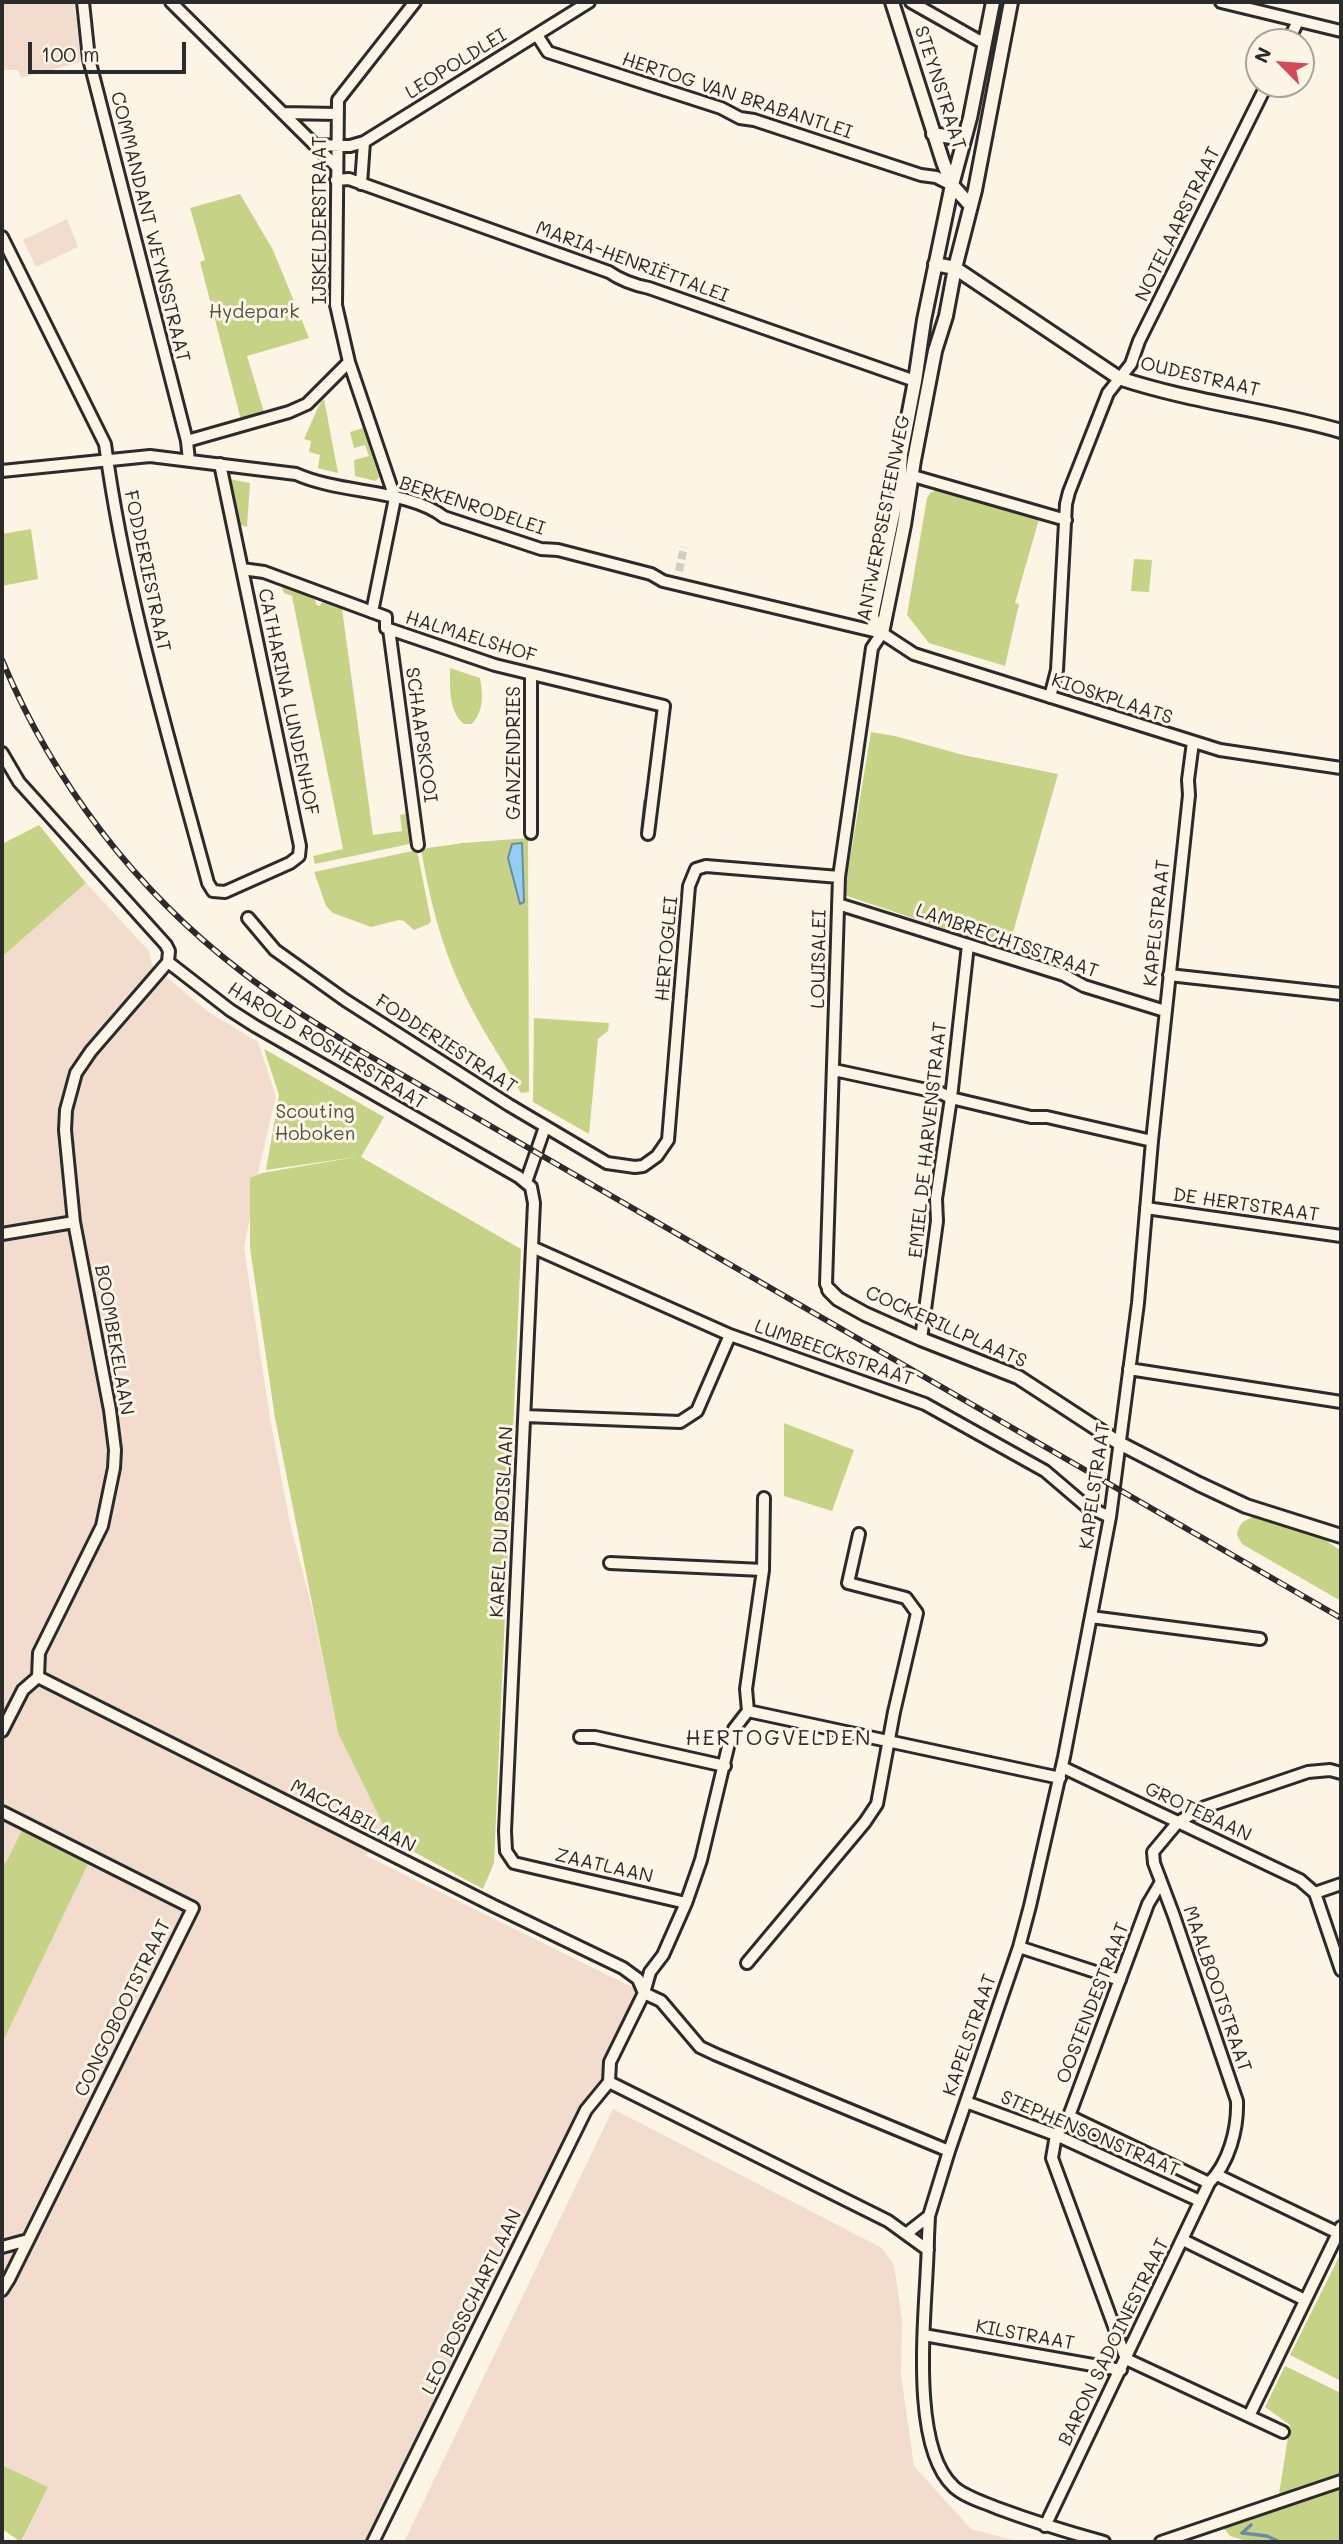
<!DOCTYPE html>
<meta charset="utf-8">
<style>
body{margin:0}
#map{position:relative;width:1343px;height:2544px;overflow:hidden;background:#fcf5e5;font-family:Mali,sans-serif}
canvas{display:block}
.frame{position:absolute;inset:0;border:4px solid #2b2b2b;pointer-events:none}
.north{position:absolute;left:1245px;top:28px;width:70px;height:70px;box-sizing:border-box;background:#fcf5e5;border:2px solid #a8a49b;border-radius:50%;rotate:295deg;font-size:19px;font-weight:700;line-height:28px;text-align:center;color:#2b2b2b}
.north::after{content:'';display:block;margin:auto;width:24px;height:32px;background:#d1495b;clip-path:polygon(50% 0,100% 100%,50% 72%,0 100%)}
.scale{position:absolute;left:28px;top:42px;width:158px;height:32px;box-sizing:border-box;border:4px solid #2b2b2b;border-top:0;padding-left:9px;font-size:21px;line-height:24px;white-space:nowrap;color:#2b2b2b;-webkit-text-stroke:5px #fcf5e5;paint-order:stroke}
</style>
<div id="map">
<canvas width="1343" height="2544"></canvas>
<div class="frame"></div>
<div class="north">N</div>
<div class="scale">100 m</div>
</div>
<script>
const context = document.querySelector('canvas').getContext('2d');
context.lineJoin = 'round';
function fill(path, color) { context.fillStyle = color; context.fill(path, 'evenodd'); }
function trace(path, color, width, dash) { context.strokeStyle = color; context.lineWidth = width; context.lineCap = dash ? 'butt' : 'round'; context.setLineDash(dash || []); context.stroke(path); }
function drawText(font, color, halo, rows, align = 'center') {
  context.font = font + ' Mali,sans-serif'; context.lineWidth = 6; context.setLineDash([]); context.textBaseline = 'middle'; context.strokeStyle = halo; context.fillStyle = color; for (const [text, x, y, turn = 0] of rows) {
    context.save(); context.translate(x, y); context.rotate((+turn || 0) * Math.PI / 180); context.textAlign = isNaN(turn) ? turn : align; if (halo) context.strokeText(text, 0, 0); context.fillText(text, 0, 0); context.restore();
  }
}
const built = new Path2D(`
 M2,2h72l7,60 -60,16 -3,-8h-16z
 M67,219l11,28 -42,20 -13,-27z
 M86,883l63,68 3,14 55,46 51,31 18,55 -16,67 -16,84 26,170 20,105 22,85 26,125 52,106 -25,16 279,138 -272,549h-350l26,-55 -46,-22v-422l31,-68 -27,-111 -4,-2v-905z
 M613,2109l269,139 12,17 8,54 -1,56 13,91 57,63 49,13h-616z`);
const green = new Path2D(`
 M240,194l33,56 36,88 -62,18 17,56 -23,8 -41,-158 5,-2 -15,-52z
 M324,399l14,74 -20,-5 2,-13 -11,-3 2,-11 -7,-2 15,-34z
 M363,428l16,49 -3,4 -21,-5 -1,-16 15,-4 -4,-11 -11,3 -4,-16z
 M229,479l21,4 -3,44 -9,-3z
 M937,490l102,29 -24,84 4,1 -14,62 -76,-23 -22,-28 20,-117 3,-5z
 M31,529l7,50 -36,7v-52z
 M1134,559l18,1 -3,32 -18,-1z
 M282,587l33,12 1,5 3,2 4,-4 19,7 31,226 29,-4 -2,-16 11,-2 3,30 -99,21 -2,-8 30,-7 -51,-253 -8,-3z
 M450,668l30,10c3,18 4,32 -8,46h-8c-16,-12 -14,-39 -14,-56z
 M871,732l24,4 68,19 95,19 -50,176 -164,-55z
 M39,825l47,58 -84,74v-113z
 M528,838l1,254 -8,1c-20,-36 -44,-70 -61,-108 -20,-43 -31,-89 -39,-136l42,-6z
 M417,850l14,71 -2,3 -15,6 -10,-9 -5,-1 -28,7 -38,-14 -7,-7 -12,-34z
 M534,1018l75,5 -1,8 -10,8 -9,95 -56,-32z
 M264,1049l120,68 -23,40 160,92 -27,614 -11,26 -93,-50 -52,-106 -63,-315 -25,-170v-70l12,-5 94,-16 -90,13 13,-75z
 M784,1423l70,27 -22,61 -48,-15z
 M1254,1517l67,20 20,14v50l-99,-57 -5,-9c2,-12 6,-14 17,-18z
 M22,1830l66,34 -86,179v-181l4,1z
 M1341,2253v128l-51,-26z
 M1285,2366l56,27v149h-91l-20,-6 -7,-9 47,-16 8,-11 12,-75 -25,-18z
 M2,2465l46,22 -27,55 -19,-13z`);
const water = new Path2D(`
 M522,843l2,59 -4,2 -12,-46 4,-14z`);
const stream = new Path2D(`
 M642,830l3,-29
 M1251,2525l-9,8 25,3 13,6`);
const pedestrianTunnel = new Path2D(`
 M679,571l5,-24`);
const minor = new Path2D(`
 M83,2l6,57 98,382 2,20
 M171,2l166,165
 M911,2l74,42
 M1221,2l120,29
 M537,35l11,17 173,56 19,10 14,2 167,55 15,2 16,8
 M1288,42l10,-21
 M283,113l55,1
 M315,145l35,1 14,-4 225,-140
 M336,180l13,-1 260,93c13,9 25,13 40,16l266,93
 M361,184l3,-42
 M2,237l103,207c20,149 64,294 103,439l5,8 12,1 65,-29 9,-7 1,-10 -80,-382
 M187,441l102,-29 18,-8 42,-42
 M2,471l148,-15 146,18c44,20 112,15 148,43l97,32 17,1 93,24 12,7 219,52 32,21 306,96 121,18
 M913,476l153,44
 M395,498l-46,-136 -13,-57 2,-205 77,-98
 M242,569l22,3 122,45v11l109,37 169,41 -16,128
 M372,612l23,-114
 M389,629l29,216
 M531,674v159
 M1050,697l7,-27 9,-166 3,-12 39,-99 23,-29 8,-23 128,-257
 M2,753l17,29 147,163 3,6 -1,11
 M838,904l226,71 20,11 81,25
 M248,918l27,32 70,50 164,105 98,58 28,4 8,-1 14,-10 11,-16 21,-254 7,-17 10,-3 133,11
 M168,962l62,48 25,16 264,151 12,10 3,16 -2,44 -27,584 1,20 8,12 172,40
 M1169,975l172,19
 M834,1070l107,23 10,5 80,19h16l105,24
 M526,1182l19,-55
 M1146,1208l195,28
 M2,1234l72,-12
 M532,1247l198,88 195,69 120,67 41,35 24,11
 M829,1290l-3,-6 13,-407 33,-229 10,-15
 M921,1339l16,-118 -1,-22 15,-101 17,-153
 M1129,1369l212,33
 M525,1416l155,6 17,-11 33,-76
 M610,1563l153,7
 M1091,1617l169,22
 M38,1677l1,-24 63,-127 12,-58 1,-18 -5,-40 -36,-188 -9,-92 1,-20 10,-37 15,-22 77,-89
 M38,1677l456,229 129,62 15,11 6,14
 M748,1711l312,67
 M2,1731l21,-41 15,-13
 M580,1737h15l130,29
 M1062,1767l238,113 15,13
 M2,1812l191,96 -184,371 -7,11
 M1161,1882l-13,22 -79,212 -13,19 -4,23 74,201 157,73
 M1315,1893l26,77
 M1315,1893l26,-9
 M1019,1947l101,33
 M747,1963l118,-141 12,-18 17,-92 23,-99 -11,-15 -58,-15 11,-49
 M644,1993l17,8 39,46 17,8 232,96
 M609,2082l279,139 40,29
 M966,2102l90,33 144,66
 M1069,2116l140,67
 M1217,2175l121,58
 M906,2234l23,-18
 M1183,2240l122,60
 M2,2247l26,-7
 M924,2335l197,35
 M1249,2416l92,-189
 M1045,2526l164,-343c20,-20 29,-54 28,-82l-63,-185 -20,-53 -1,-11 25,-30 27,-15 103,-35 22,-2 11,3
 M373,2542l213,-432 23,-28 1,-20 34,-69 6,-21 13,-17 23,-52 15,-43 27,-113 6,-18 14,-18 -2,-22 17,-119 1,-72
 M1104,2542c-37,-10 -72,-21 -107,-34 -14,-6 -32,-11 -43,-21 -48,-44 -26,-190 -26,-250l1,-21 20,-65 70,-204 11,-41 34,-149 46,-240 28,-214 14,-162 37,-346 -1,-15 5,-38
 M1161,2542l180,-61`);
const tertiary = new Path2D(`
 M892,2l51,160 9,23 19,21
 M993,2l-23,116 -18,67 -28,135 -9,61 -14,73 -2,32 -27,129 3,13 7,5 22,-108 10,-65 21,-109 11,-35 9,-48 20,-78 36,-188
 M933,134l24,4 7,-2
 M935,264l20,4 164,110c72,24 149,32 222,53
 M829,1290l9,9 27,15 56,25 97,38 101,66 80,41 47,22 95,30`);
const rail = new Path2D(`
 M2,660c51,122 134,231 240,312 37,29 78,54 119,79l980,567`);
const streetNames = [
 ["LEOPOLDLEI",456,64,-32],
 ["STEYNSTRAAT",940,88,72],
 ["HERTOG VAN BRABANTLEI",737,96,18],
 ["IJSKELDERSTRAAT",320,220,-90],
 ["NOTELAARSTRAAT",1178,224,-64],
 ["COMMANDANT WEYNSSTRAAT",150,227,76],
 ["MARIA-HENRIËTTALEI",632,262,20],
 ["OUDESTRAAT",1200,377,13],
 ["BERKENRODELEI",472,506,18],
 ["ANTWERPSESTEENWEG",884,518,-79],
 ["FODDERIESTRAAT",147,571,78],
 ["HALMAELSHOF",471,637,17],
 ["KIOSKPLAATS",1112,699,18],
 ["CATHARINA LUNDENHOF",288,702,78],
 ["SCHAAPSKOOI",421,735,82],
 ["GANZENDRIES",514,753,-90],
 ["KAPELSTRAAT",1157,923,-84],
 ["LAMBRECHTSSTRAAT",1007,941,19],
 ["HERTOGLEI",667,949,-85],
 ["LOUISALEI",819,959,-89],
 ["FODDERIESTRAAT",446,1044,33],
 ["HAROLD ROSHERSTRAAT",327,1046,31],
 ["EMIEL DE HARVENSTRAAT",928,1140,-84],
 ["DE HERTSTRAAT",1246,1205,8],
 ["COCKERILLPLAATS",946,1327,24],
 ["BOOMBEKELAAN",114,1340,80],
 ["LUMBEECKSTRAAT",834,1353,19],
 ["KAPELSTRAAT",1095,1486,-82],
 ["KAREL DU BOISLAAN",502,1522,-87],
 ["GROTEBAAN",1198,1812,25],
 ["MACCABILAAN",353,1816,27],
 ["ZAATLAAN",604,1866,13],
 ["MAALBOOTSTRAAT",1217,1989,71],
 ["OOSTENDESTRAAT",1093,2003,-69],
 ["CONGOBOOTSTRAAT",123,2008,-64],
 ["KAPELSTRAAT",970,2035,-71],
 ["STEPHENSONSTRAAT",1090,2134,23],
 ["LEO BOSSCHARTLAAN",472,2302,-64],
 ["KILSTRAAT",1025,2335,10],
 ["BARON SADOINESTRAAT",1114,2342,-64]
];
const parkNames = [
 ["Hydepark",254,312],
 ["Scouting",315,1112],
 ["Hoboken",315,1134]
];
const neighbourhoodNames = [
 ["HERTOGVELDEN",779,1739]
];
fill(built, '#f2dcce');
fill(green, '#c6d387');
fill(water, '#95cef5');
trace(water, '#6b8da4', 2);
trace(stream, '#6b8da4', 3.5);
trace(pedestrianTunnel, '#d2cdc0', 8, [8, 4]);
trace(minor, '#2b2b2b', 16);
trace(tertiary, '#2b2b2b', 18);
trace(minor, '#fcf5e5', 10);
trace(tertiary, '#fcf5e5', 12);
trace(rail, '#2b2b2b', 6);
trace(rail, '#fcf5e5', 3.5, [10]);
drawText('19px', '#2b2b2b', '#fcf5e5', streetNames);
drawText('19px', '#525542', '#fcf5e5', parkNames);
context.letterSpacing = '2px';
drawText('21px', '#2b2b2b', '#fcf5e5', neighbourhoodNames);
context.letterSpacing = '0px';
</script>
